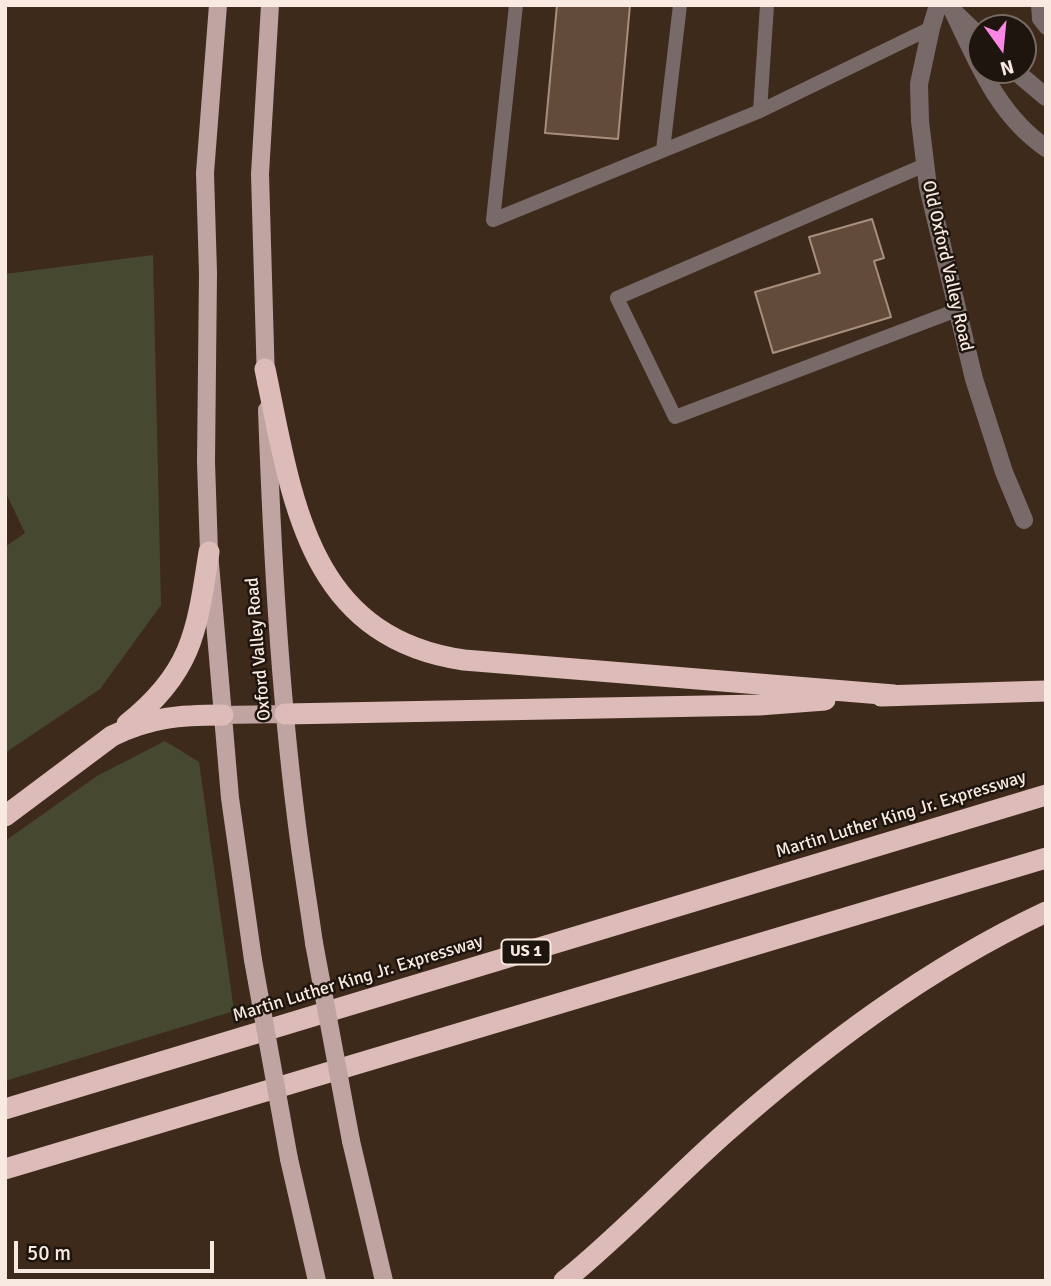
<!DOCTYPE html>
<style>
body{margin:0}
#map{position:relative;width:1051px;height:1286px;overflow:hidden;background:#3e2a1b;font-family:Signika,sans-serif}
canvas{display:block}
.frame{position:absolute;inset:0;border:7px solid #f9eae1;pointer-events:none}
.north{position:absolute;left:967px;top:14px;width:70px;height:70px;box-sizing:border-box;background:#1e150e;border:2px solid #766a62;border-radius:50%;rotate:165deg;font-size:19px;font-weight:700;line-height:28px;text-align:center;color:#f9eae1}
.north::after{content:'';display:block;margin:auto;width:24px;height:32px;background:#fb87e5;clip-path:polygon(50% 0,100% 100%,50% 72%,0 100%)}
.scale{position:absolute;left:14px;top:1241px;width:200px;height:32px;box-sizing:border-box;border:4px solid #f9eae1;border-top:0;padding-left:9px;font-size:21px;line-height:24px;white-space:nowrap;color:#f9eae1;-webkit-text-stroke:5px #1e150e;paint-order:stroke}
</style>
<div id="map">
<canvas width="1051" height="1286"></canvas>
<div class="frame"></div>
<div class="north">N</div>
<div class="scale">50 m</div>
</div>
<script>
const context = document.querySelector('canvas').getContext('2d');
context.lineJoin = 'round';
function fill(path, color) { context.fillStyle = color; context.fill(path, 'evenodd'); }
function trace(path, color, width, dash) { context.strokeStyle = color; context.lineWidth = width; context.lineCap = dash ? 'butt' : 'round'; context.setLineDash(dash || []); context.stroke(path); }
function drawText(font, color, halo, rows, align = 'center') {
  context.font = font + ' Signika,sans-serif'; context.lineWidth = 5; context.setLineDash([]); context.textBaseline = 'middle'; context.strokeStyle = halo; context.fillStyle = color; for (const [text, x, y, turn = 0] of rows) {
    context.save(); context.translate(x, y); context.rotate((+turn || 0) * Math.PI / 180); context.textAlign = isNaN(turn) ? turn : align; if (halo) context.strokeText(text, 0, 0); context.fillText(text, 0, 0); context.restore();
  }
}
const green = new Path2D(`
 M153,255l8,350 -61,84 -95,64v-206l20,-14 -20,-42v-217z
 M165,741l34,21 35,249 -229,70v-240l92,-65z`);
const building = new Path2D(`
 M557,5h73l-12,134 -73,-6z
 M872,219l12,39 -10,3 17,56 -118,36 -18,-61 65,-19 -11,-36z`);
const service = new Path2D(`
 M516,5l-23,215 267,-109 171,-83
 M1038,5l1,14 7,9
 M760,111l7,-106
 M663,150l17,-145
 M925,165l-308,133 58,119 282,-107`);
const minor = new Path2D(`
 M938,5l-7,23 -12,56 1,37 8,66 46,192 30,93 20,48
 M981,38l-28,-27c25,52 44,103 93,137
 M1014,70l32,27`);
const primary = new Path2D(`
 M218,5l-13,168 3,100 -2,189 3,90 21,246 23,162
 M266,382l-6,-208 10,-169
 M267,410c5,136 12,272 29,407 5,42 12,84 18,126
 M223,715l62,-1
 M351,1141l33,140
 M289,1159l28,122`);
const motorway = new Path2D(`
 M265,369c27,128 41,268 199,291l430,35
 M881,696l165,-5
 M285,714l474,-9 66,-5
 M127,724c66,-52 70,-94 82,-172
 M5,816l107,-80c39,-19 68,-21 111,-21
 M5,1109l1041,-314
 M5,1169l1041,-311
 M564,1281c56,-45 106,-99 160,-147 98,-87 203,-166 322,-222`);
const primaryBridge = new Path2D(`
 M314,943l37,198
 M253,960l36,199`);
const shields = [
 [526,952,49]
];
const shieldNames = [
 ["US 1",526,952]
];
const streetNames = [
 ["Old Oxford Valley Road",947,266,77],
 ["Oxford Valley Road",259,649,-95],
 ["Martin Luther King Jr. Expressway",901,815,-17],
 ["Martin Luther King Jr. Expressway",358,979,-17]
];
fill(green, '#464930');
fill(building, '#634b3a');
trace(building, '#a88e7d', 2);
trace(service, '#786a69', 14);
trace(minor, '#786a69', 18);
trace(primary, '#c0a4a1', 18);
trace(motorway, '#ddbbb8', 21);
trace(primaryBridge, '#c0a4a1', 18);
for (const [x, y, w] of shields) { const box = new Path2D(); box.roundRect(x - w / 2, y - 12.5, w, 25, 5); context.fillStyle = '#1e150e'; context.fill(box); trace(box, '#f9eae1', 2); }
drawText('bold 16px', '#f9eae1', null, shieldNames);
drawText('18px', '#f9eae1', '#1e150e', streetNames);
</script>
